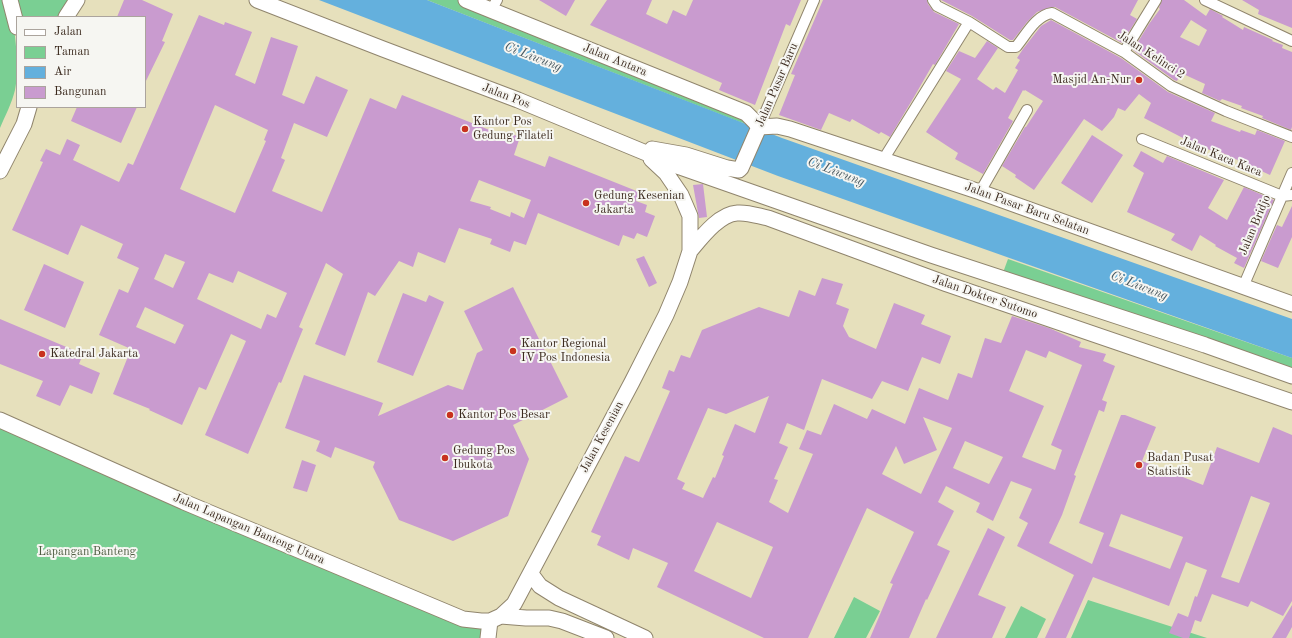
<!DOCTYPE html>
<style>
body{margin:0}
#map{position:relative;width:1292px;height:638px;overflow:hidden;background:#e6e0bc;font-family:"Old Standard TT",serif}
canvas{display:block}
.legend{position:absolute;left:16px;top:16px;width:130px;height:92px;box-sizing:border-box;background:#f6f6f2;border:1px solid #aba49d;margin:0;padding:5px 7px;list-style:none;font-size:12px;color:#3b2a1e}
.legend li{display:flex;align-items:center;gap:8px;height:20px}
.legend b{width:20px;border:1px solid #aba49d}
</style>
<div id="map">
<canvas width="1292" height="638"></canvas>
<ul class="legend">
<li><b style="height:5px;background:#fff"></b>Jalan</li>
<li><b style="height:11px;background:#7acf93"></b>Taman</li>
<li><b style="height:11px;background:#64b0dd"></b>Air</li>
<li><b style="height:11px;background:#c99bcf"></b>Bangunan</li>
</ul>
</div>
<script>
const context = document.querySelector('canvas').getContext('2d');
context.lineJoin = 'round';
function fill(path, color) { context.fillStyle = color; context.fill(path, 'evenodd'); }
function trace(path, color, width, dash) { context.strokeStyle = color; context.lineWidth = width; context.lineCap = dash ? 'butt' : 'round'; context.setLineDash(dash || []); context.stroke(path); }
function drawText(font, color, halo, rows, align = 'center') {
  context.font = font + ' "Old Standard TT",serif'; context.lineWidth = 4; context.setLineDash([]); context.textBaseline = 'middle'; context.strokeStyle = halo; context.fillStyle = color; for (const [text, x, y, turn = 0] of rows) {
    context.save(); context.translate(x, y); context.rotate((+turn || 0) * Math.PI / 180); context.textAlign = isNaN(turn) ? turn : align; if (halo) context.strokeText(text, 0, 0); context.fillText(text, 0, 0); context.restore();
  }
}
const green = new Path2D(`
 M0,0h77l-10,17h-50l-5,-4c3,23 8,55 3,77 -3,13 -10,26 -15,38z
 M427,0h36l283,113 13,14 -19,-5z
 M1008,259l284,99v18l-291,-98z
 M0,420l481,201 7,17h-488z
 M854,597l26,14 -14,27h-32z
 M1088,600l119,38h-136z
 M1021,606l25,13 -9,19h-32z`);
const water = new Path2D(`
 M319,0h108l355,138 510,181v39l-514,-182z`);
const building = new Path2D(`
 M124,0h18l31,14 -11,27 3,1 -20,41v-66h-28z
 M539,0h36l-9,16z
 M607,0h45l-6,14 21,10 6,-14 13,6 7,-16h108l-11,26 -4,-2 -31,81 -36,-15 3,-7 -132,-58z
 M823,0h104l1,4 6,8 25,12 -24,41 -2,-1 -19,33 -24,40 -9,-5 -2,2 -27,-15 -2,3 -21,-9 -8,17 -42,-15 16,-40 -4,-1z
 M941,0h197l-8,15 7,4 -15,24 -67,-36h-4l-14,5 -10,10 -14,18h-3l-38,-24z
 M1162,0h22l22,16 4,-7 13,7 -1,1 21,13 1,-3 29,13 -1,1 11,4 -1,3 10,4v75l-1,3 -29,-12 1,-2 -22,-8 1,-2 -20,-7 -2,2 -18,-8 3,-9 -24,-11 -4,8 -3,-1 -41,-30 16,-26 11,-15 -1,-1zM1191,20l16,10 -8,16 -19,-9z
 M1242,0h50v28l-34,-14 1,-4z
 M199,15l25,10 1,-3 27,10 -17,43 20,9 16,-47 27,9 -16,49 22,9 12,-28 32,14 -21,47 -33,-14 -13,35 4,2 -13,31 50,21 48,-114 26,11 6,-14 105,42 2,-4 11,4 -6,18 31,12 4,-11 90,36 -3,9 11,4 -2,7 10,4 -8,21 -10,-4 -3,6 -11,-4 -4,11 -81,-33 -12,32 -12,-4 -4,11 -20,-8 2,-5 -33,-11 -14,35 -27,-11 -5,15 -14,-6 -24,35 -7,-4 -23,64 -30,-12 28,-70 -17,-11 -27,64 4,2 -22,54 -2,-1 -31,72 -43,-19 41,-94 -15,-7 -25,56 -7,-3 -17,38 -33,-15 1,-1 -37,-15 18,-45 -32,-14 20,-46 9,4 11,-25 -22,-10 6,-14 -42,-19 -13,30 -56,-25 31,-68 -3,-1 6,-12 14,6 7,-16 13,6 -7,15 46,22 9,-19 5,2zM215,105l53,25 -4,10 2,1 -31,72 -55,-24zM479,180l52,20 -7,18 -13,-6 -1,5 -20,-8 1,-2 -21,-6zM165,254l20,8 -12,26 -19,-9zM238,271l49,22 -11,25 -9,-4 -6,15 -64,-30 12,-26 24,10zM145,307l39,18 -9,19 -39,-17z
 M1051,20l70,38 47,34 47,21 -4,8 29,11 1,-2 14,5 2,-5 28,11 -15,34 -54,-25 -1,1h-3l-31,-14 -37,-19 7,-15 -12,-9 -14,17 -7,-3 -4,9 -12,14 -18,-12 -50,71 -19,-13 1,-2 -14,-9 23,-39h1l17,-26 -18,-11 -1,1 -1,-1 -15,28 5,3 -30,53 -28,-15 3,-6 -32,-21 35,-53 -15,-8 13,-20 16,7 12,-17 11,7 -21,31 16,11 3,-3 9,6 13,-23 -3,-2 5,-8 -3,-2 6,-9 18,-23z
 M77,107h60l-16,36 -50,-22z
 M1092,135l31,20 -31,48 -31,-20z
 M1141,151l22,12 4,-7 57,24 -16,28 19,12 17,-33 30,13 -30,68 -10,-5 3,-5 -22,-12 1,-1 -16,-10 -8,16 -21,-11 4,-6 -48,-22 17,-39 -11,-7z
 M703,184l4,33 -8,1 -6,-33z
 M1292,206v31l-14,31 -17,-7 16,-36 5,2z
 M644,256l13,27 -8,4 -13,-28z
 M44,264l40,18 -19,46 -41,-18z
 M822,278l21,6 -7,20 13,5 -6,17 6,11 27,12 18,-46 31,12 -4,9 30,12 -11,28 -18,-7 -14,34 -26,-10 -10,18 -50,-20 -18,51 -17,-7 -8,20 9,4 -14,32 4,1 -9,22 19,11 25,-59 -14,-5 8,-19 14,5 13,-31 33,15 5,-10 33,15 14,-36 29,12 10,-27 14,5 13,-40 16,5 11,-27 37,12 32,14 -2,5 27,7 -3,7 12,5 -13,34 5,2 -3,10 -5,-2 -25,65 2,1 -14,39 -13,28 43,21 12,-31 -25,-10 42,-108h4l31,12 -14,34 61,24 14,-38 42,16 14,-36 19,8v166l-9,15 -32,-15 -3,6 -36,-13 -11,28 -6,-2 -6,18h-6l-14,-5 9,-20 10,4 7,-21 2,1 10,-27 -21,-8 -17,44 -76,-29 -27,61h-21l29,-63 -57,-29 11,-23 -9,-5 13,-29 -21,-8 -18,40 -17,-9 4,-9 -34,-17 -8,16 16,9 -17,34 13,6 -23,49 -1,-1 -17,39h-39l23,-54 -3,-1 24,-51 -47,-24 -59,130h-44l-107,-51 11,-24 -35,-15 -4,12 -32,-15 4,-9 -10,-4 34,-76 14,6 31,-71 -8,-3 7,-18 5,2 7,-17 9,3 12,-28 57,-23 30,10 10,-27 16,6zM1026,350l20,8 3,-7 33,14 -31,80 11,5 -7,20 -33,-13 22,-51 -35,-15zM769,396l-14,37 -20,-9 -13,31 2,1 -9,22 -2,-1 -10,21 -21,-9 3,-6 -8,-4 31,-71 18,6zM923,417l29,11 -31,66 -39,-20 14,-28 8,18 33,-14zM965,441l38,16 -14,27 -36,-16zM1251,496l19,7 -31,80 -18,-6zM1121,514l62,23 -13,32 -61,-23zM717,522l56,25 -22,51 -57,-27z
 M513,287l55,110 -55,28 16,34 -21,57 -55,25 -54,-21 -26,-53 2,-5 -40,-15 -4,11 -15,-7 4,-10 -35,-13 19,-53 79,28 -5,13 70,-31 15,5 14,-37 6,-3 -19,-39z
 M403,293l23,9 3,-7 15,7 -31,74 -36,-14z
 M0,319l83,35 -4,10 21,9 -8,21 -22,-9 -10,21 -24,-10 7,-15 -43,-17z
 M302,460l14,5 -9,27 -14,-4z
 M988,528l17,9 -27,58 28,12 -14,31h-56z
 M1292,605v22l-6,11h-14z`);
const street = new Path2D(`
 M933,0l4,6 32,16 39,25h8c10,-12 20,-32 36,-34l72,39 47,34 55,25 66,26
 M1205,0l87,41
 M491,10l6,-10
 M1124,52l32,-52
 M759,127l55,-127
 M1142,139l140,57 10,-1
 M883,160l86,-138
 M980,192l47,-82
 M1243,287l49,-114`);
const secondary = new Path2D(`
 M10,0l7,27
 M257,0l126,49 135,51 162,67 251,88 274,90 87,31
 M466,0l280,113 9,9 4,5
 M66,17l11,-17
 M759,127l18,-1 13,3 190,63 312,112
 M652,149l34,6 41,13 12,2 2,-2 18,-41
 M0,171l24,-47 5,-17
 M690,251c11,-13 29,-37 47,-38 11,-1 21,3 31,5l179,66 345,118
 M0,420l184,82 279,117 18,2h9l11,-5 13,-12 118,-222 34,-67 14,-33 10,-31v-35l-9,-21 -15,-22 -15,-14
 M531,574l9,12 19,12 86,40
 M501,616l25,2h23l13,3 44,17
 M488,638l2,-17`);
const markers = [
 [1139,80,4,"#c8321e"],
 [465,129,4,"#c8321e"],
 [586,203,4,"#c8321e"],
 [513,351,4,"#c8321e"],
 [42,354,4,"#c8321e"],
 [450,415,4,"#c8321e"],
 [445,458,4,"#c8321e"],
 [1139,465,4,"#c8321e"]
];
const streetNames = [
 ["Jalan Kelinci 2",1151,55,33],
 ["Jalan Antara",615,60,22],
 ["Jalan Pasar Baru",777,85,-67],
 ["Jalan Pos",506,96,21],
 ["Jalan Kaca Kaca",1221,157,22],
 ["Jalan Pasar Baru Selatan",1027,209,20],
 ["Jalan Bridjo",1255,225,-67],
 ["Jalan Dokter Sutomo",985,297,19],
 ["Jalan Kesenian",602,437,-62],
 ["Jalan Lapangan Banteng Utara",249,529,23]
];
const poiNames = [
 ["Masjid An-Nur",1131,80,"right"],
 ["Kantor Pos",473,122],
 ["Gedung Filateli",473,136],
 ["Gedung Kesenian",594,196],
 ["Jakarta",594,210],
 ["Kantor Regional",521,344],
 ["IV Pos Indonesia",521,358],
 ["Katedral Jakarta",50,354],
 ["Kantor Pos Besar",458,415],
 ["Gedung Pos",453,451],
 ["Ibukota",453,465],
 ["Badan Pusat",1147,458],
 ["Statistik",1147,472]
];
const parkNames = [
 ["Lapangan Banteng",87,552]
];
const waterNames = [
 ["Ci Liwung",533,57,21],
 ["Ci Liwung",836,172,21],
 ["Ci Liwung",1139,286,21]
];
fill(green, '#7acf93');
fill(water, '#64b0dd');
fill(building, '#c99bcf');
trace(street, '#90856d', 12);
trace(secondary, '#90856d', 17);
trace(street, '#fff', 10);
trace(secondary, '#fff', 15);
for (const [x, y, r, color] of markers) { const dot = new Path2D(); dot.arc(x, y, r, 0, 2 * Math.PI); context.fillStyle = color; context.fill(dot); trace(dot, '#f6f6f2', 1.5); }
drawText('12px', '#3b2a1e', '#f6f6f2', streetNames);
drawText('12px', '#3b2a1e', '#f6f6f2', poiNames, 'left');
drawText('12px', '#4e5c41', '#f6f6f2', parkNames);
drawText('italic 13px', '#495961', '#f6f6f2', waterNames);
</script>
